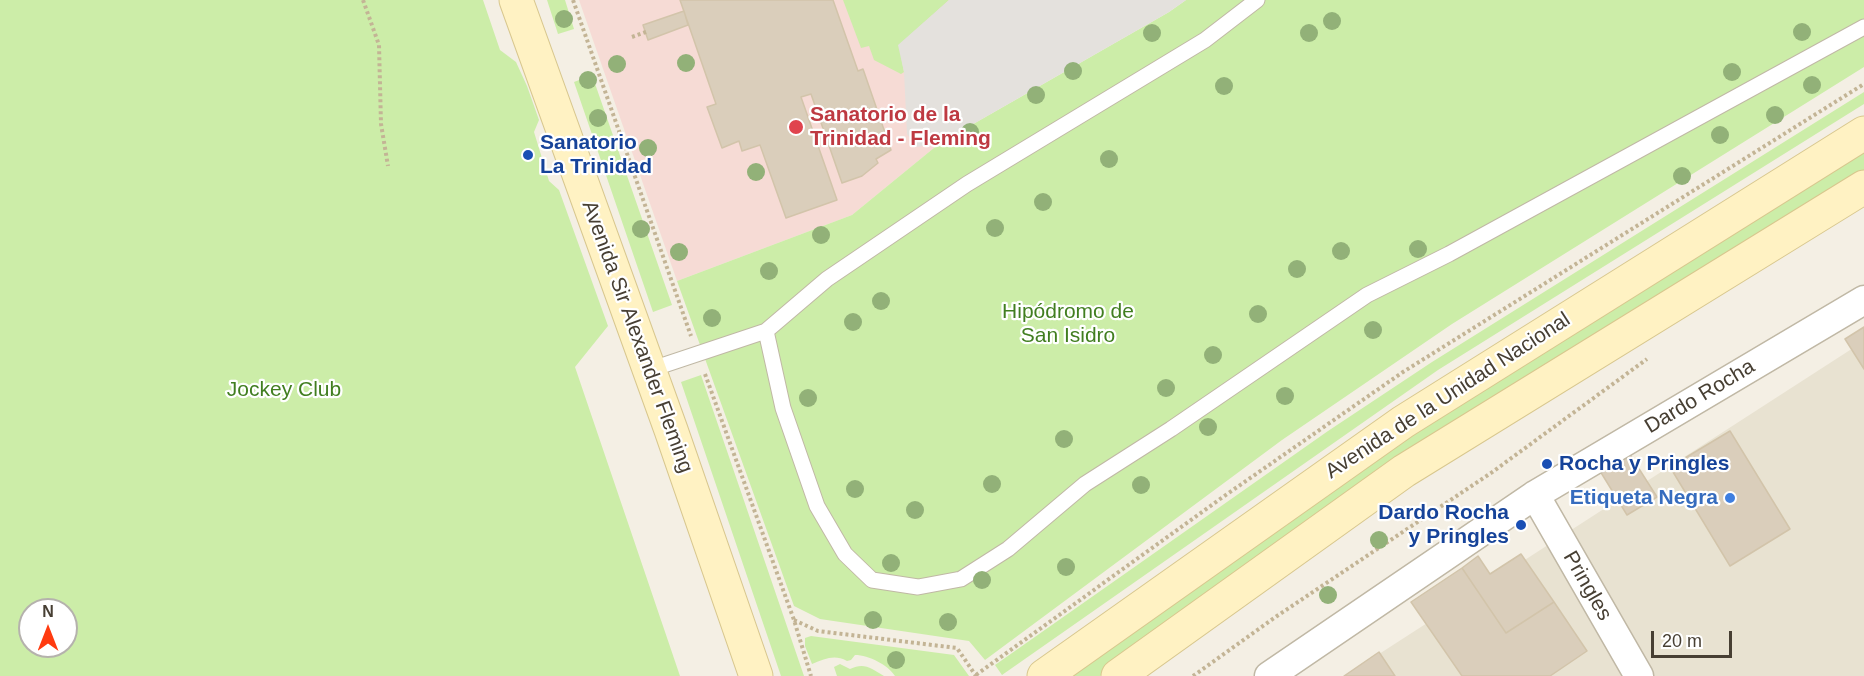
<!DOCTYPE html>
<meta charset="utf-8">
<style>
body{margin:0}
#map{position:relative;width:1864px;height:676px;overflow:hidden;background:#f4efe4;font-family:Arial,sans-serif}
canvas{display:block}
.north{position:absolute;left:18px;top:598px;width:60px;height:60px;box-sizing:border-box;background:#fff;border:2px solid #b5b2ad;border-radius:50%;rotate:0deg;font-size:16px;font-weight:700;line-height:24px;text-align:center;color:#473f33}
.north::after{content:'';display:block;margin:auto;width:21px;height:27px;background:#ff3b10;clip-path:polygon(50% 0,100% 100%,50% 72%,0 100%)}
.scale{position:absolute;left:1651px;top:631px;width:81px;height:27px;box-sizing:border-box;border:3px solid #473f33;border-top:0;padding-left:8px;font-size:18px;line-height:21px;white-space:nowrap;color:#473f33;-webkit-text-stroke:4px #fff;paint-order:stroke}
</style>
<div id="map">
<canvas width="1864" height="676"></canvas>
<div class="north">N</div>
<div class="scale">20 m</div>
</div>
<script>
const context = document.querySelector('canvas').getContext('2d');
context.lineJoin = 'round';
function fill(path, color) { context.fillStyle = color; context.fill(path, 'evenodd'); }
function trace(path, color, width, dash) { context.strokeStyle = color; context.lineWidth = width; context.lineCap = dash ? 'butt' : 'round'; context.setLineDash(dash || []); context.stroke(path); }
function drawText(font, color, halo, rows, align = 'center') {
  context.font = font + ' Arial,sans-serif'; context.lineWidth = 4.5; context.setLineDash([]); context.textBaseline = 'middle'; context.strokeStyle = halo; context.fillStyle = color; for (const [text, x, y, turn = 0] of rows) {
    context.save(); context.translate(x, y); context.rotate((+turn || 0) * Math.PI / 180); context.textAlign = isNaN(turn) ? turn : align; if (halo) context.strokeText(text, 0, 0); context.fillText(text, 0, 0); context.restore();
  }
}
const residential = new Path2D(`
 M1864,341v335h-519z`);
const medical = new Path2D(`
 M579,0h607l-246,143 -88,72 -175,66z`);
const green = new Path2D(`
 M0,0h483l17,50 16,12 11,24 12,34 -5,12 15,49 10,9 49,136 -33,41 105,309h-680zM30,610h36v36h-36z
 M547,0h18l9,29 -16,5z
 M843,0h106l-50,45 5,27 -3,2 -27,-14 -5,-14 -8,2z
 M1186,0h678v67l-412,257 -170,116 -297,220 -16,-19 -149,-22 -26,-13 -117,-325 175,-66 88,-72 229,-131z
 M592,75l80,230 -19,7 -79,-230z
 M1864,92v12l-426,266 -436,305 -7,-10 333,-234 104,-69z
 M1864,148v23l-547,351 -217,154h-34l309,-219z
 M701,375l103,301h-23l-100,-294z
 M811,636l143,19 15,21h-74c-7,-11 -26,-21 -40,-21l-4,5 -4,1c-13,-7 -22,-2 -35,3l-7,-18v-8z
 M840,664l10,5c14,-7 21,-1 34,7h-47l-3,-9z`);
const parking = new Path2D(`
 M949,0h237l-17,12 -229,131 -23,4 -10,-13 -3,-62 -6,-27z`);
const building = new Path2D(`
 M680,0h153l25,71 5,-2 28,81 -15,9 2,4 -16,13 -20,7 -31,-89 -10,3 36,103 -51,18 -26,-73 -18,6 -3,-10 -17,7 -15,-41 9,-3z
 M684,11l4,14 -40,15 -5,-15z
 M1864,327v42l-19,-30z
 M1730,431l60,98 -60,37 -60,-99z
 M1629,453l28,44 -30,18 -27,-44z
 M1521,554l33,48 -48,31 -44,-65 16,-12 12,18z
 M1462,568l44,65 48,-31 33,49 -37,25h-88l-51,-74z
 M1379,652l16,24h-51z`);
const path = new Path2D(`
 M363,0l16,45 2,79 7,42
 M573,0l118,336
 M632,37l14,-5
 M705,374l89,246 17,56
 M794,620l24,11 139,17 19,28
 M976,675l244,-176 183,-127 461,-288
 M1193,676l84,-60 214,-143 156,-114`);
const service = new Path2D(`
 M766,331l17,77 34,98 28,48 27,26 46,7 43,-8 47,-30 77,-65 86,-55 196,-134 82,-41 415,-227
 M649,370l117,-39 61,-52 140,-95 238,-144 52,-40`);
const minor = new Path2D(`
 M1535,495l104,181
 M1269,676l266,-181 329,-195`);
const secondary = new Path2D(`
 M516,0l155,430 85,246
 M1044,676l359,-254 461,-289
 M1118,676l286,-205 460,-284`);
const trees = [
 [564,19],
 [1332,21],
 [1802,32],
 [1152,33],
 [1309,33],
 [686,63],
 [617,64],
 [1073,71],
 [1732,72],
 [588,80],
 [1812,85],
 [1224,86],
 [1036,95],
 [1775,115],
 [598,118],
 [970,132],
 [1720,135],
 [648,148],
 [1109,159],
 [756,172],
 [1682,176],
 [1043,202],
 [995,228],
 [641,229],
 [821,235],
 [1418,249],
 [1341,251],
 [679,252],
 [1297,269],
 [769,271],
 [881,301],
 [1258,314],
 [712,318],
 [853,322],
 [1373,330],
 [1213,355],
 [1166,388],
 [1285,396],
 [808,398],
 [1208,427],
 [1064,439],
 [992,484],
 [1141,485],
 [855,489],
 [915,510],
 [1379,540],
 [891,563],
 [1066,567],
 [982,580],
 [1328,595],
 [873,620],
 [948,622],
 [896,660]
];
const markers = [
 [796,127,8,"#e0444e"],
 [528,155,6,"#1a4fb4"],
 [1547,464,6,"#1a4fb4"],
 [1730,498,6,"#3f7fe0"],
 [1521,525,6,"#1a4fb4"]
];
const healthNames = [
 ["Sanatorio de la",810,115],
 ["Trinidad - Fleming",810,139]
];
const transitNames = [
 ["Sanatorio",540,143],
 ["La Trinidad",540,167],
 ["Rocha y Pringles",1559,464],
 ["Dardo Rocha",1509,513,"right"],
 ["y Pringles",1509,537,"right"]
];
const parkNames = [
 ["Hipódromo de",1068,312],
 ["San Isidro",1068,336],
 ["Jockey Club",284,390]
];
const streetNames = [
 ["Avenida Sir Alexander Fleming",637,337,70],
 ["Avenida de la Unidad Nacional",1448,396,-33],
 ["Dardo Rocha",1700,397,-31],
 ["Pringles",1587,586,60]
];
const shopNames = [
 ["Etiqueta Negra",1718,498]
];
fill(residential, '#e8e2d1');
fill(medical, '#f6dbd5');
fill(green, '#cceda8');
fill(parking, '#e4e1dd');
fill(building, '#dacebb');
trace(building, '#d2c4aa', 1.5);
trace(service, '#c0b8a5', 17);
trace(minor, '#c0b8a5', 31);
trace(secondary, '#d8c78e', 35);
trace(path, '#c3b495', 4, [3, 3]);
trace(service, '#fff', 15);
trace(minor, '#fff', 28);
trace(secondary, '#fff2c3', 33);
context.fillStyle = '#92b178';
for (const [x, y] of trees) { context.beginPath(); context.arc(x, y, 9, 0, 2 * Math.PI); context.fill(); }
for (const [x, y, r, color] of markers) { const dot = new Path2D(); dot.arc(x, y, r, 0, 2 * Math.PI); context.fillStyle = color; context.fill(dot); trace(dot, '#fff', 2); }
drawText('bold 21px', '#be3a42', '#fff', healthNames, 'left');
drawText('bold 21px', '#164399', '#fff', transitNames, 'left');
drawText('21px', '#417e20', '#fff', parkNames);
drawText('21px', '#473f33', '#fff', streetNames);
drawText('bold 21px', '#366cbe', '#fff', shopNames, 'right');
</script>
